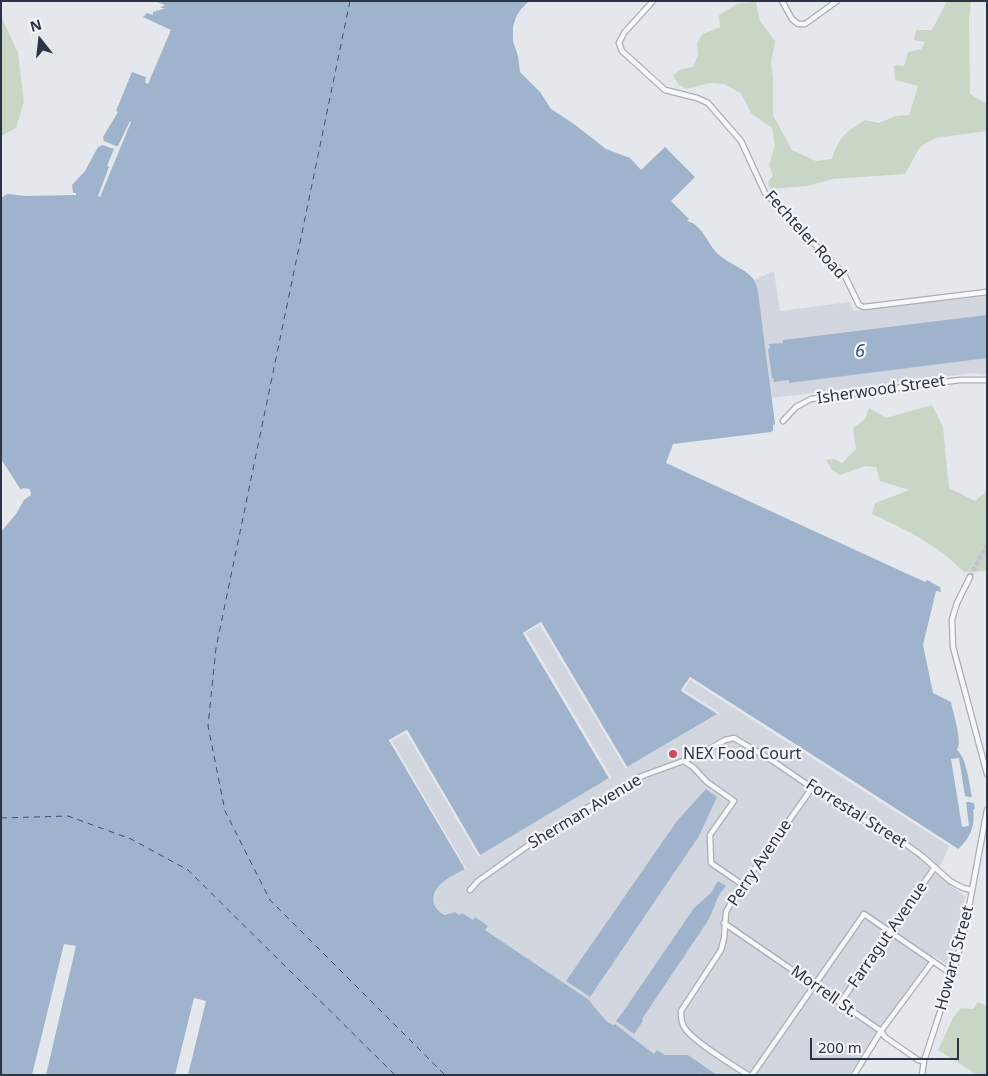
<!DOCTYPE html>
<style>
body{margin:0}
#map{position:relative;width:988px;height:1076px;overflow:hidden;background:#e4e7ec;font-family:"Noto Sans",sans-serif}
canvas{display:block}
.frame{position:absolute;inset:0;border:2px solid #2b3445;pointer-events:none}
.north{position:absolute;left:15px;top:15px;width:50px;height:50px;-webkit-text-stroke:4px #f4f6f9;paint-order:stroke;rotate:344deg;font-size:14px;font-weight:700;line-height:20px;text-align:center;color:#2b3445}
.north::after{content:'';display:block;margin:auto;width:18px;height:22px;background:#2b3445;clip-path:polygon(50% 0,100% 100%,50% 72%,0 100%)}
.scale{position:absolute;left:810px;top:1038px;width:149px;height:22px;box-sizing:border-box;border:2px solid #2b3445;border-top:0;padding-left:6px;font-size:15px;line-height:18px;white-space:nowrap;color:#2b3445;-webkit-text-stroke:4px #f4f6f9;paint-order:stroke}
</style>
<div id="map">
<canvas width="988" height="1076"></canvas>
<div class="frame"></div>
<div class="north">N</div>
<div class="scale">200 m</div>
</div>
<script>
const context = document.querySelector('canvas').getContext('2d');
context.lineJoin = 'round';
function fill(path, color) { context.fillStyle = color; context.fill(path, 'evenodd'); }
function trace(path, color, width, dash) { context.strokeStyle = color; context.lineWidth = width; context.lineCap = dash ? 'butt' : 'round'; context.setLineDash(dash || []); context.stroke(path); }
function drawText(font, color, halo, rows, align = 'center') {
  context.font = font + ' "Noto Sans",sans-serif'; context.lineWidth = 4.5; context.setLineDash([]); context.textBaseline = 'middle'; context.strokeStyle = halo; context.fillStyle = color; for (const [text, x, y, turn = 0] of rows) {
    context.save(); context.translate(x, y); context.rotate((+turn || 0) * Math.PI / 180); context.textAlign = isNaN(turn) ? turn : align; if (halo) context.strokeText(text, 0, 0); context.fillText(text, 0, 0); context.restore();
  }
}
const built = new Path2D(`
 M774,271l6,40 70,-9 3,9 134,-15v79l-14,-2 -201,25 -14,-107 -4,-11z
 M541,622l86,145 90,-53 -36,-24 9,-13 260,167 -13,29 28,24 -16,69 -15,-10 -53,71 -32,48h-132l-29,-20h-23l-11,-1 -39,-30 -2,1 -7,-4 -19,-23 -102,-68 -10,-13 -2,4 -21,-8 -6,2 -10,-6 -3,-10 5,-11 5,-7 22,-12 -76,-129 18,-10 73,124 129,-76 -86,-145z`);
const green = new Path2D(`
 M947,1h24l-2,19 1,74 17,10v27l-52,7 -15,9 -15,27 -72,5 -26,7 -37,3 -2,-7 5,-7 -4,-10 6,-19 -3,-18 -21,-15 -10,-20 -17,-9 -14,-1 -24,6 -8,-5 -5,-9 9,-6 11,-2 5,-12 -1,-12 6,-9 17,-7 -1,-12 18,-11 19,-2 4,19 15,20 -4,22 2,15v37l19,35 24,11 16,-2c7,-23 13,-26 33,-39l14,3 17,-7 13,-1 9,-29 -23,-6 -1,-15 10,1 4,-14 13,-3 4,-7 -11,-2 2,-10h16z
 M1,16l17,37 6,49 -8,26 -15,8z
 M932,405l11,22 6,61 26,13 12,-10v80l-23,1c-28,-28 -57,-42 -92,-58l3,-11 35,-13 -30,-9 -4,-14 -11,-1 -25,9 -8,-5 -6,-10 8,-1 8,4 14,-14 -3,-21 12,-9 4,-11 17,10z
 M978,1002l9,4v69h-15l1,-3 -35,-22 15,-32 8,-10 12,1z`);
const water = new Path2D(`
 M154,1h375l-8,8 -5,8 -3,10v14l5,15 2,16 20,20 11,17 23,15 32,25 24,9 11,12 24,-23 30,30 -24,24 18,18 -2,2c14,3 20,21 29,31 10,11 31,17 38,28 2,2 3,8 4,11l17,133 -2,1v5l-2,2 -98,12 -7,19 259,119 2,-2 13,7 1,5 -5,-1 -13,54 10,48 18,9c2,12 12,39 6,48 10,9 12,33 15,47h-2l-1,5 5,1 1,6 -2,1c3,14 -3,29 -15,39l-268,-172 -9,14 36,23 -90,53 -86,-145 -18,11 86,145 -129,77 -73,-125 -18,10 76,129c-7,4 -16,8 -22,13 -13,11 -13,26 2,33l10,-3 4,3 3,-2 11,7 2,-3 13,9 -3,4 103,69 18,22 7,4 2,-1 39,30 3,-4 8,5h23l29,20h-15l-2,-2 -1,2h-511l18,-74 -12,-3 -19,77h-129l30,-129 -12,-2 -32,131h-31v-543l15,-18 8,-14 7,-5 -1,-6 -7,-1 -2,2 -20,-31v-261l6,-4 19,2 50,-1v-2h-3l-1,-8 13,-14 13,-24 5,-2 11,4 -7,17 2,1 -11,29 2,1 31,-75 -1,-1 -12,25h-2l-12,-5 -1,-4 15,-25 -2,-1 16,-39 14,5 -1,5 3,2 23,-54 -28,-13 4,-4 6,2v-3l13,-4h-6l5,-3z
 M987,315v43l-198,25v-3l-15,2 -1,-4h-1l-4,-29 2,-1 -1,-4 14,-1v-3z
 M706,789l11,8 -18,39 -109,161 -24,-16 111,-160z
 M718,881l8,5 -7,9 -10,24 -67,100 1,2 -9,13 -18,-13 7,-9 71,-104 17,-15z`);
const pier = new Path2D(`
 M541,622l86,145 1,2 -3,-1 -85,-143 -14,8 85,143 -1,4 -87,-147z
 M690,677l154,98 114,74 -2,1 -7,-4 -259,-166 -6,10 35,22 1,3 -39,-25z
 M407,730l73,125 1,2 -3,-1 -72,-123 -14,8 75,129 -2,-1 -76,-129z
 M959,758l6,38 5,1 -1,5h-3l3,24 -7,1 -11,-68z`);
const ferry = new Path2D(`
 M350,1l-134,647 -8,78 17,85 45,89 175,175
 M1,818l67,-2 63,23 57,31 207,205`);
const minorTunnel = new Path2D(`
 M970,577l17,-32`);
const minor = new Path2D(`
 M653,1l-29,32 -5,10 3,8 43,39 32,8 11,5 33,38 24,52 79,81 15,31 5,2 123,-15
 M782,1l10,18 6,5h7l32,-23
 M783,421l13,-14 15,-8 149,-19h27
 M970,577l-13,26 -5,16 1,28 34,127
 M684,761l10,7 13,14 27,19 -24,34 1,28 32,22
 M470,890l8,-9 72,-51 76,-45 16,-9 55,-20 28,-16 9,-2 39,23 64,44 63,35 22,16 28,25 13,7 9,2
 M724,923l157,108 4,6 33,23 6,1
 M840,1003l95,-136
 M748,1075c-15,-10 -56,-34 -64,-48 -3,-5 -3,-10 -3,-16l40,-61 3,-12 2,-26 6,-11 80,-113
 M752,1075l112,-161 89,61
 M854,1075l27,-44 52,-70
 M922,1075l2,-14 31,-95 11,-43 21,-113`);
const markers = [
 [673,754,5,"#d1495b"]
];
const streetNames = [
 ["Fechteler Road",805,235,48],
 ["Isherwood Street",881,390,-8],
 ["Sherman Avenue",585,812,-31],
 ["Forrestal Street",856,814,32],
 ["Perry Avenue",760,863,-56],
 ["Farragut Avenue",888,935,-55],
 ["Howard Street",955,958,-75],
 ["Morrell St.",824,992,35]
];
const poiNames = [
 ["NEX Food Court",683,754]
];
const waterNames = [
 ["6",860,352]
];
fill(built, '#d2d6de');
fill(green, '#c9d6c5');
fill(water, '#9fb4cc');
fill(pier, '#e4e7ec');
trace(ferry, '#34527a', 1, [6, 5]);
trace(minorTunnel, '#bfc3cb', 4.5, [4.5, 2]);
trace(minor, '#a9aeb7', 7);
trace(minor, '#f7f8fa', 4.5);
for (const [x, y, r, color] of markers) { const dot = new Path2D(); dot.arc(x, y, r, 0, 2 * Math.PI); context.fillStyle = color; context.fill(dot); trace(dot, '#f4f6f9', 2); }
drawText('16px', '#2b3445', '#f4f6f9', streetNames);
drawText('16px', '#2b3445', '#f4f6f9', poiNames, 'left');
drawText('italic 18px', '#34527a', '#f4f6f9', waterNames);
</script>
